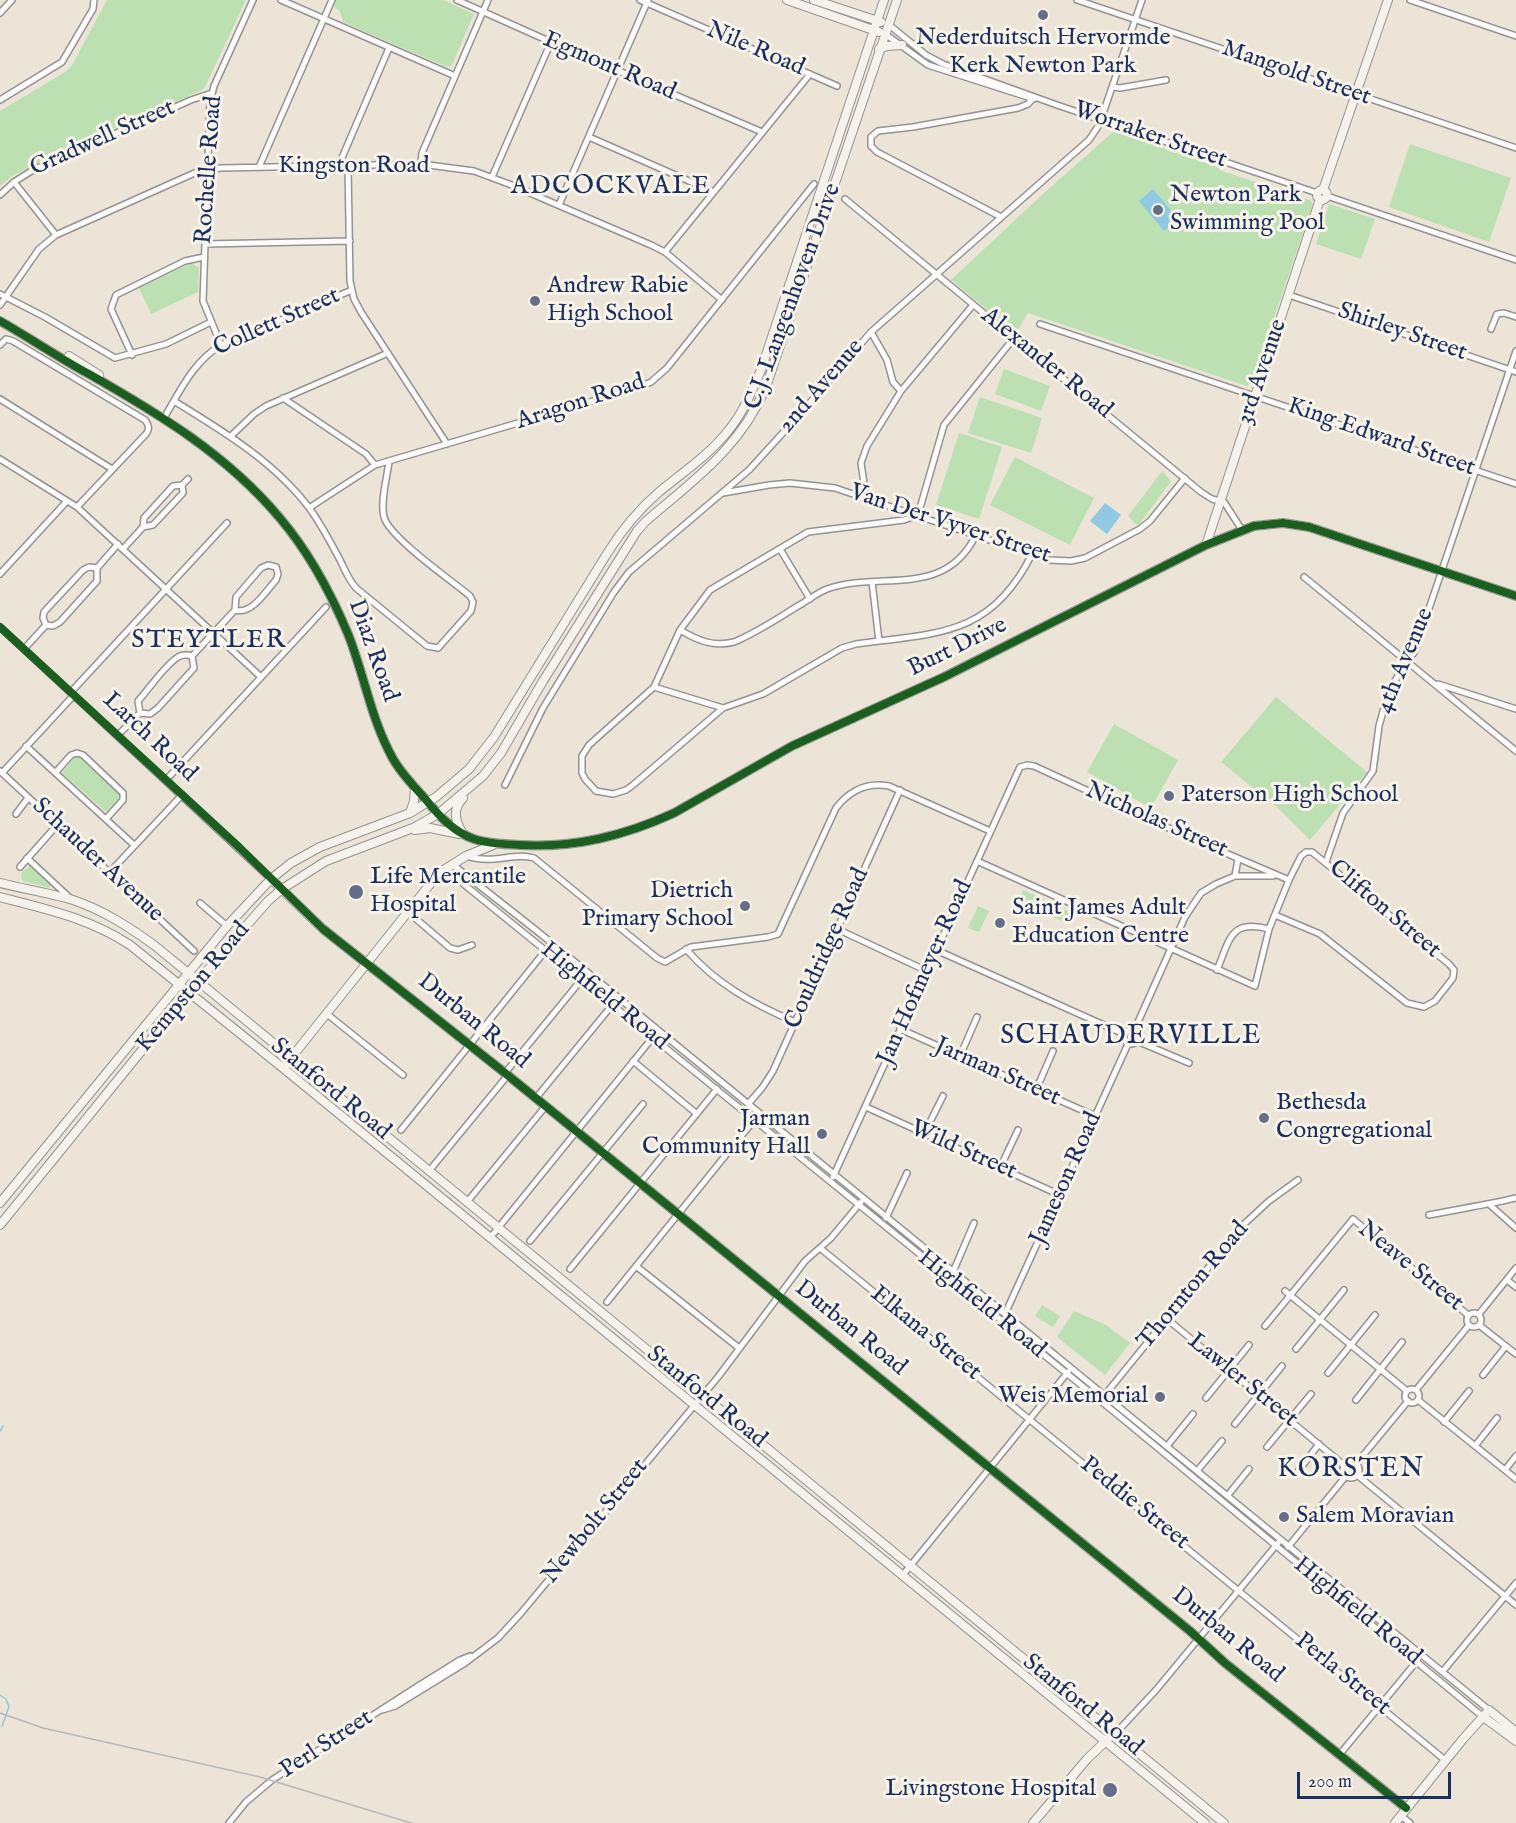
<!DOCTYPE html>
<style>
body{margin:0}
#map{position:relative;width:1516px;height:1823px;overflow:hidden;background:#ebe4d7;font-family:"IM FELL English",serif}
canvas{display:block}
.scale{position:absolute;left:1297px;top:1772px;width:154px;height:27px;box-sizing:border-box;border:3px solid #1b2f5e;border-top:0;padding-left:8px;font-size:18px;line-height:21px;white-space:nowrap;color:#1b2f5e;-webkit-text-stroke:4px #f7f3e8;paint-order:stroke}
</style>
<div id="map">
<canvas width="1516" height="1823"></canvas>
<div class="scale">200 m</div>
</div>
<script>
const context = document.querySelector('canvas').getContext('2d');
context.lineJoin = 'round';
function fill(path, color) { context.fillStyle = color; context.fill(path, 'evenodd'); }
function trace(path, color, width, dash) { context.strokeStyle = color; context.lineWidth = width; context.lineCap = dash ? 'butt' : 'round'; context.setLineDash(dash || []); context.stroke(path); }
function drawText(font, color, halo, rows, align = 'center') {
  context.font = font + ' "IM FELL English",serif'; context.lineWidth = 6; context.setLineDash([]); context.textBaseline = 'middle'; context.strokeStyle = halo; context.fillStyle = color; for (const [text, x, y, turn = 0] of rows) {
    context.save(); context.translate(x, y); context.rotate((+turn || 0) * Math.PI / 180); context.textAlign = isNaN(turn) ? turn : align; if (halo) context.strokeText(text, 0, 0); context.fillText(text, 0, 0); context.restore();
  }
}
const green = new Path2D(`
 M107,0h139l-42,89 -171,76 -21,11 -12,10v-75l65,-39 7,-7z
 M336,0h107l31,14 -22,51 -5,2 -104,-45 -3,-10 -6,-6z
 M1114,131l106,37 -1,2 91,30 3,4 -61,178 -5,4 -219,-73 -12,20 -65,-53 93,-87z
 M1410,144l101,34 -22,64 -100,-35z
 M1329,204l46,15 -14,40 -45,-15z
 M191,263l8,5 -1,24 -47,22 -12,-26z
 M1004,369l46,17 -9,25 -46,-17z
 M980,397l62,21 -11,35 -63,-20z
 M959,433l43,14 -23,72 -43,-14z
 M1015,457l79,41 -24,47 -80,-40z
 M1162,471l9,10 -33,45 -10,-10z
 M1276,697l91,75 -57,68 -31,-31 -58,-47z
 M1114,724l64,36 -27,48 -64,-36z
 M78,756l41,38 1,4 -14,14 -44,-39 13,-16z
 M31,865l19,18v5l-27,-7 -2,-4 1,-5z
 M1023,890l22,10 -5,11 -22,-11z
 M1053,904l21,10 -5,10 -21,-9z
 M978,906l11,5 -10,21 -11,-4z
 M1042,1305l18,11 -7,11 -18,-11z
 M1074,1311l32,14 24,18 -25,32 -48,-38z`);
const water = new Path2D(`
 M1153,189l25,30 -14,12 -25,-30z
 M1105,503l16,12 -14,19 -17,-13z`);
const stream = new Path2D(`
 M0,1431l3,-5
 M0,1695l6,4 3,8 -7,19`);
const street = new Path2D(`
 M281,0l174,76
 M457,0l94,42 211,90
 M640,0l197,86
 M1077,0l439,148
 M1410,0l106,36
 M0,13l12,-13
 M888,24l38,31 17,9 114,41 260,88
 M885,34l43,31 106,34
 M1113,87l7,1 46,-8
 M0,100l62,-38 31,-53 1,-9
 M589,137l125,55
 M421,164l1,-11 66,-153
 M259,167l73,-167
 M338,167l51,-119
 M348,167l2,114 4,18 7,13 86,132
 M492,177l59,-135
 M14,182l42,53
 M0,195l14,-13 19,-12 158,-70 21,-7
 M1327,196l189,64
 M845,199l356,293 11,7 12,3 18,28
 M559,205l89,-205
 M1001,217l-124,-65 -6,-6v-9l7,-6 35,-4 105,-19 10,-4 6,-7
 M205,244l145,-3
 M665,252l145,-178
 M0,294l45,23 70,41 51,-14 45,-22
 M1289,295l227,77
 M0,305l39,-56 17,-14 143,-64 22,-3 200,-4 53,7 35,13 142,61 14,7 57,48
 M1040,324l476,160
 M1491,329l6,-15 7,-1 12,4
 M871,332l16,28 6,22 8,9
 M1014,338l-70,87 -26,90 -14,5 -96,12 -98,58 -30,40 -26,57 -65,58 -7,11v17l3,6 11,12 17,3 13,-4 7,-5 90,-77 40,-14 79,-46 14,-4c81,-11 135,-7 176,-90
 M0,345l6,-6 7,2 132,79c4,5 5,9 1,14l-69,73
 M221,345l-18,-44 7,-199 4,-16 39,-86
 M132,355l-21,-46 5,-14 69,-34 19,-4
 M283,398l83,56 9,11
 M0,399l112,70
 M174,401c49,30 101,61 136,108 11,15 21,34 30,51 5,10 8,19 16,28l71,58 11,2 33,-37 2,-9 -3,-6c-19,-16 -81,-59 -86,-79 -4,-14 3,-40 5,-55
 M164,418c16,-27 29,-56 57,-73l131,-55
 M231,436l23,-22 12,-8 122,-53
 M0,459l77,48 184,170
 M723,493l46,-8 21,-2 45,5 214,72 22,1 14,-3 55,-29 10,-8 35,-43
 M866,497l-5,-34 6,-17 34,-55 72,-86
 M309,508l66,-43 262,-77 14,-6 16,-14 147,-184
 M143,527l10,-2 30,-32 -1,-8 6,-6
 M123,549l20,-22 1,-9 29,-32 9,-1
 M780,549l30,50
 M0,574l67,-73
 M1304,577l212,174
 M872,582l7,59
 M235,610c17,5 30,-18 41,-30l2,-6 -2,-7
 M46,625l7,1 7,-4 37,-41v-13l21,-24
 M46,625l-3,-7 1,-6 39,-42 6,-3 8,1
 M0,627l271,252
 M680,630c19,11 33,17 54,12 24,-10 47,-26 69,-39 8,-5 16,-11 24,-14 54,-19 117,11 149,-54
 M24,649l22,-24
 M192,656l43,-46 1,-13 25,-29 7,-3 8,2
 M1438,684l78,25
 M654,687l69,21
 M71,692l156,-169
 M140,713l10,1 8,-6 36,-40 -2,-12
 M140,713l-2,-12c12,-13 26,-35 40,-44 5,-3 10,-2 14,-1
 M118,735l22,-22
 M26,746l108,99
 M0,771l194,180
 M56,772l15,-17 6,-2 6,2 40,38v7l-17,19
 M2,773l72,-78
 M166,780l160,-173
 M505,785l38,-77 71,-116 15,-20 120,-102 52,-57 70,-81 218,-192 10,-15 43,-125
 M16,814l12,-16
 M466,856c27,9 47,-4 68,2l123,100 8,4 26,-15 77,-10 10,-3 58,-126c14,-18 31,-26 53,-22l101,45
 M27,858l43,40
 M977,861l278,125 14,-57 20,-49 12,-24 5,-4h6l137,112 5,6 -1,8 -18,23 -11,6 -17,-4 -87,-69 -45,-19
 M1326,862l17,-49 30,-42 6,-45 9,-33 19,-33 7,-7 102,-302
 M452,864l85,67 952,779
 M20,867l37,-42
 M445,869l673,546 364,301
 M109,873l73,-78
 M1235,876l3,-17
 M200,903l27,23
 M408,912l42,36 8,2 14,-5
 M837,929l90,42
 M686,949c30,35 67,55 109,73
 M936,950l188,84
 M1217,970c13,-31 13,-51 52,-41
 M327,1014l76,61
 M900,1029l195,87
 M1124 1037a7 7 0 1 1 14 0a7 7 0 1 1-14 0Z
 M1134,1031l51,-114 16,-24 15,-9 19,-8h38
 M1137,1041l52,22
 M960,1056l17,-39
 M633,1061l64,53
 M505,1073l77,-94
 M1036,1090l17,-39
 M536,1098l77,-94
 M748,1104l14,-16 11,-17 127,-281
 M866,1107l194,88
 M401,1130l145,-180
 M924,1134l19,-38
 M1000,1168l18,-38
 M429,1171l79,-96
 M833,1177l187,-410 7,-2 7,1 154,71 101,43
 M467,1202l78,-95
 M1490,1205l26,23
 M1429,1215c29,-6 58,-10 87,-17
 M886,1218l21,-45
 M490,1238l163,-201
 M530,1241l113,-137
 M820,1248l625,512
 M636,1266l103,82
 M570,1269l147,-180
 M953,1272l21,-49
 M1507,1280l9,7
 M1285,1291l122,100
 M607,1302l148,-183
 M1467 1320a7 7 0 1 1 14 0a7 7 0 1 1-14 0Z
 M1005,1314l123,-270
 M1479,1314l37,-46
 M1167,1319l178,147
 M1479,1325l37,29
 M1265,1326l88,-107 115,96
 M1296,1349l48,-59
 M1328,1373l47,-58
 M1483,1375l23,-29
 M1405 1396a7 7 0 1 1 14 0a7 7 0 1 1-14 0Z
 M1416,1390l53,-65
 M1104,1396l138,-170 27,-25 29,-21
 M1206,1398l43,-53
 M1356,1400l46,-58
 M1418,1400l98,79
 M1444,1422l25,-31
 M1235,1424l47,-58
 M1167,1446l26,-32
 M1475,1446l22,-28
 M1267,1447l44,-53
 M1343 1470a8 8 0 1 1 16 0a8 8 0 1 1-16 0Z
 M1356,1464l52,-63
 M1505,1470l11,-14
 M1197,1471l25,-30
 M1296,1474l23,-30
 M1357,1475l159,130
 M1228,1495l21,-26
 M1288,1547l58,-71
 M902,1576l166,-204
 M1443,1671l73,-88
 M382,1710l13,-4 70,-43 33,-25 23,-25 197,-236 87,-116 26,-23 30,-36
 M1115,1734l41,-44 122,-147
 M1340,1754l77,-93
 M1401,1816l9,7
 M229,1823l17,-21 26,-22 146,-94 42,-26 10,-4`);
const secondary = new Path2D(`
 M787,0l92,32
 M814,0l67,22
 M879,49l8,-3 15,-1
 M1323,190l65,-190
 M1317 195a5 5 0 1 1 10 0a5 5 0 1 1-10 0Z
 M0,321c30,17 59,37 89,53 70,40 137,80 190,143 30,35 51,74 69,117 16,40 23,85 44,123 9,17 23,30 35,44 13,16 27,31 47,38 14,5 31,5 46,6 55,3 104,-9 154,-32l118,-67 152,-69 262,-132 48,-19 29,-3 26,4 207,69
 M69,356l30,19
 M1206,545l114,-346
 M410,813l4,-12 1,-14
 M415,830l15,-2 29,6
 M463,834c-8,-13 -11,-24 0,-36
 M271,879l52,50 182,144 685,558 35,32 181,145
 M0,883c24,6 49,10 73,17 30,10 56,27 81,45l1070,878
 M0,897c46,12 89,21 130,48l153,123 922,755
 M283,1068l156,-195 27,-17 27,-11
 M0,1203l227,-277 44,-47 20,-16 29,-16 90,-34 26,-16 33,-28 25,-32 114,-185c14,-22 30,-42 51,-60 23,-19 50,-37 69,-61 15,-18 24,-40 33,-61l123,-370
 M0,1225l199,-245 69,-79 14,-12 44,-28 87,-33 25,-14 45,-38 18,-23 42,-72 94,-150 9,-10c49,-42 94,-73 120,-134l131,-387
 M1482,1716l34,25
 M1033,1823l54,-64 21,-20
 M1395,1823l68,-84 26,-29 27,22`);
const rail = new Path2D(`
 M0,1713l43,15 217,49 151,46`);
const cycleway = new Path2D(`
 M0,321c30,17 59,37 89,53 70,40 137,80 190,143 30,35 51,74 69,117 16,40 23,85 44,123 9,17 23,30 35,44 13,16 27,31 47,38 14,5 31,5 46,6 55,3 104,-9 154,-32l118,-67 152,-69 262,-132 48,-19 29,-3 26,4 207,69
 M0,627l240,221 83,81 182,144 685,558 35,32 181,145`);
const markers = [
 [1043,15,6,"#646e88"],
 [1158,210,6,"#646e88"],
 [535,301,6,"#646e88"],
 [1169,796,6,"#646e88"],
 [356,892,8,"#646e88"],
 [745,906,6,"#646e88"],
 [1000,923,6,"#646e88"],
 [1264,1118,6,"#646e88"],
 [822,1134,6,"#646e88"],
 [1160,1397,6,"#646e88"],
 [1284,1517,6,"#646e88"],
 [1110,1790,8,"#646e88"]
];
const poiNames = [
 ["Nederduitsch Hervormde",1043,39,"center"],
 ["Kerk Newton Park",1043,67,"center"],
 ["Newton Park",1170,196],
 ["Swimming Pool",1170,224],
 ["Andrew Rabie",547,287],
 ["High School",547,315],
 ["Paterson High School",1181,796],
 ["Life Mercantile",370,878],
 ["Hospital",370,906],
 ["Dietrich",733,892,"right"],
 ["Primary School",733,920,"right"],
 ["Saint James Adult",1012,909],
 ["Education Centre",1012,937],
 ["Bethesda",1276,1104],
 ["Congregational",1276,1132],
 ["Jarman",810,1120,"right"],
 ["Community Hall",810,1148,"right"],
 ["Weis Memorial",1148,1397,"right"],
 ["Salem Moravian",1296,1517],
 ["Livingstone Hospital",1096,1790,"right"]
];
const streetNames = [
 ["Nile Road",755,50,23],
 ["Egmont Road",609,67,23],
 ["Mangold Street",1296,74,19],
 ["Worraker Street",1150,136,19],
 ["Gradwell Street",103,139,-24],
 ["Kingston Road",354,167],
 ["Rochelle Road",210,170,-86],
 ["C.J. Langenhoven Drive",794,297,-70],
 ["Collett Street",277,323,-24],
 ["Shirley Street",1402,333,19],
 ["Alexander Road",1046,364,39],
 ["3rd Avenue",1263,372,-71],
 ["2nd Avenue",822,387,-49],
 ["Aragon Road",581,403,-18],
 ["King Edward Street",1381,438,19],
 ["Van Der Vyver Street",950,525,18],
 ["Burt Drive",958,648,-26],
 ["Diaz Road",372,651,70],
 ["4th Avenue",1406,661,-67],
 ["Larch Road",149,738,43],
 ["Nicholas Street",1156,821,24],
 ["Schauder Avenue",97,861,43],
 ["Clifton Street",1384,910,40],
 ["Couldridge Road",828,949,-66],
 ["Jan Hofmeyer Road",926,973,-66],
 ["Kempston Road",194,988,-50],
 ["Highfield Road",604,997,39],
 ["Durban Road",473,1022,39],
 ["Jarman Street",997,1073,24],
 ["Stanford Road",330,1090,39],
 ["Wild Street",963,1151,24],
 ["Jameson Road",1067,1179,-66],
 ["Neave Street",1410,1267,39],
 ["Thornton Road",1194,1286,-50],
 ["Highfield Road",981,1305,39],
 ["Durban Road",850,1329,39],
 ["Elkana Street",925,1334,39],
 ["Lawler Street",1242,1381,39],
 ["Stanford Road",706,1398,39],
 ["Peddie Street",1134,1504,39],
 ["Newbolt Street",596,1522,-51],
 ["Highfield Road",1357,1612,39],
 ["Durban Road",1227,1636,39],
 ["Perla Street",1342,1675,39],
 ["Stanford Road",1082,1706,39],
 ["Perl Street",327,1745,-33]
];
const neighbourhoodNames = [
 ["ADCOCKVALE",611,188],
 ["STEYTLER",209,642]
];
const quarterNames = [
 ["SCHAUDERVILLE",1131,1037],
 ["KORSTEN",1351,1470]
];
fill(green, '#bde0b3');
fill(water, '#91c9e2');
trace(stream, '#91c9e2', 1.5);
trace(street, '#949394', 8);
trace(secondary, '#949394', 10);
trace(street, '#fcfbf9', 5);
trace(secondary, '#f5f2eb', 8);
trace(rail, '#b6b8bb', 1.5);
trace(cycleway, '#1b5e20', 8);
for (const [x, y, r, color] of markers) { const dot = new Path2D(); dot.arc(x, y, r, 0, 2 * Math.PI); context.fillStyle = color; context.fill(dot); trace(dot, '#f7f3e8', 2); }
drawText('24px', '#1b2f5e', '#f7f3e8', poiNames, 'left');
drawText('24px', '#1b2f5e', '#f7f3e8', streetNames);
context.letterSpacing = '1.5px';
drawText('26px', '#1b2f5e', '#f7f3e8', neighbourhoodNames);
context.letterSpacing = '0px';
context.letterSpacing = '1.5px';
drawText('27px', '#1b2f5e', '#f7f3e8', quarterNames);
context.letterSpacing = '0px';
</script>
